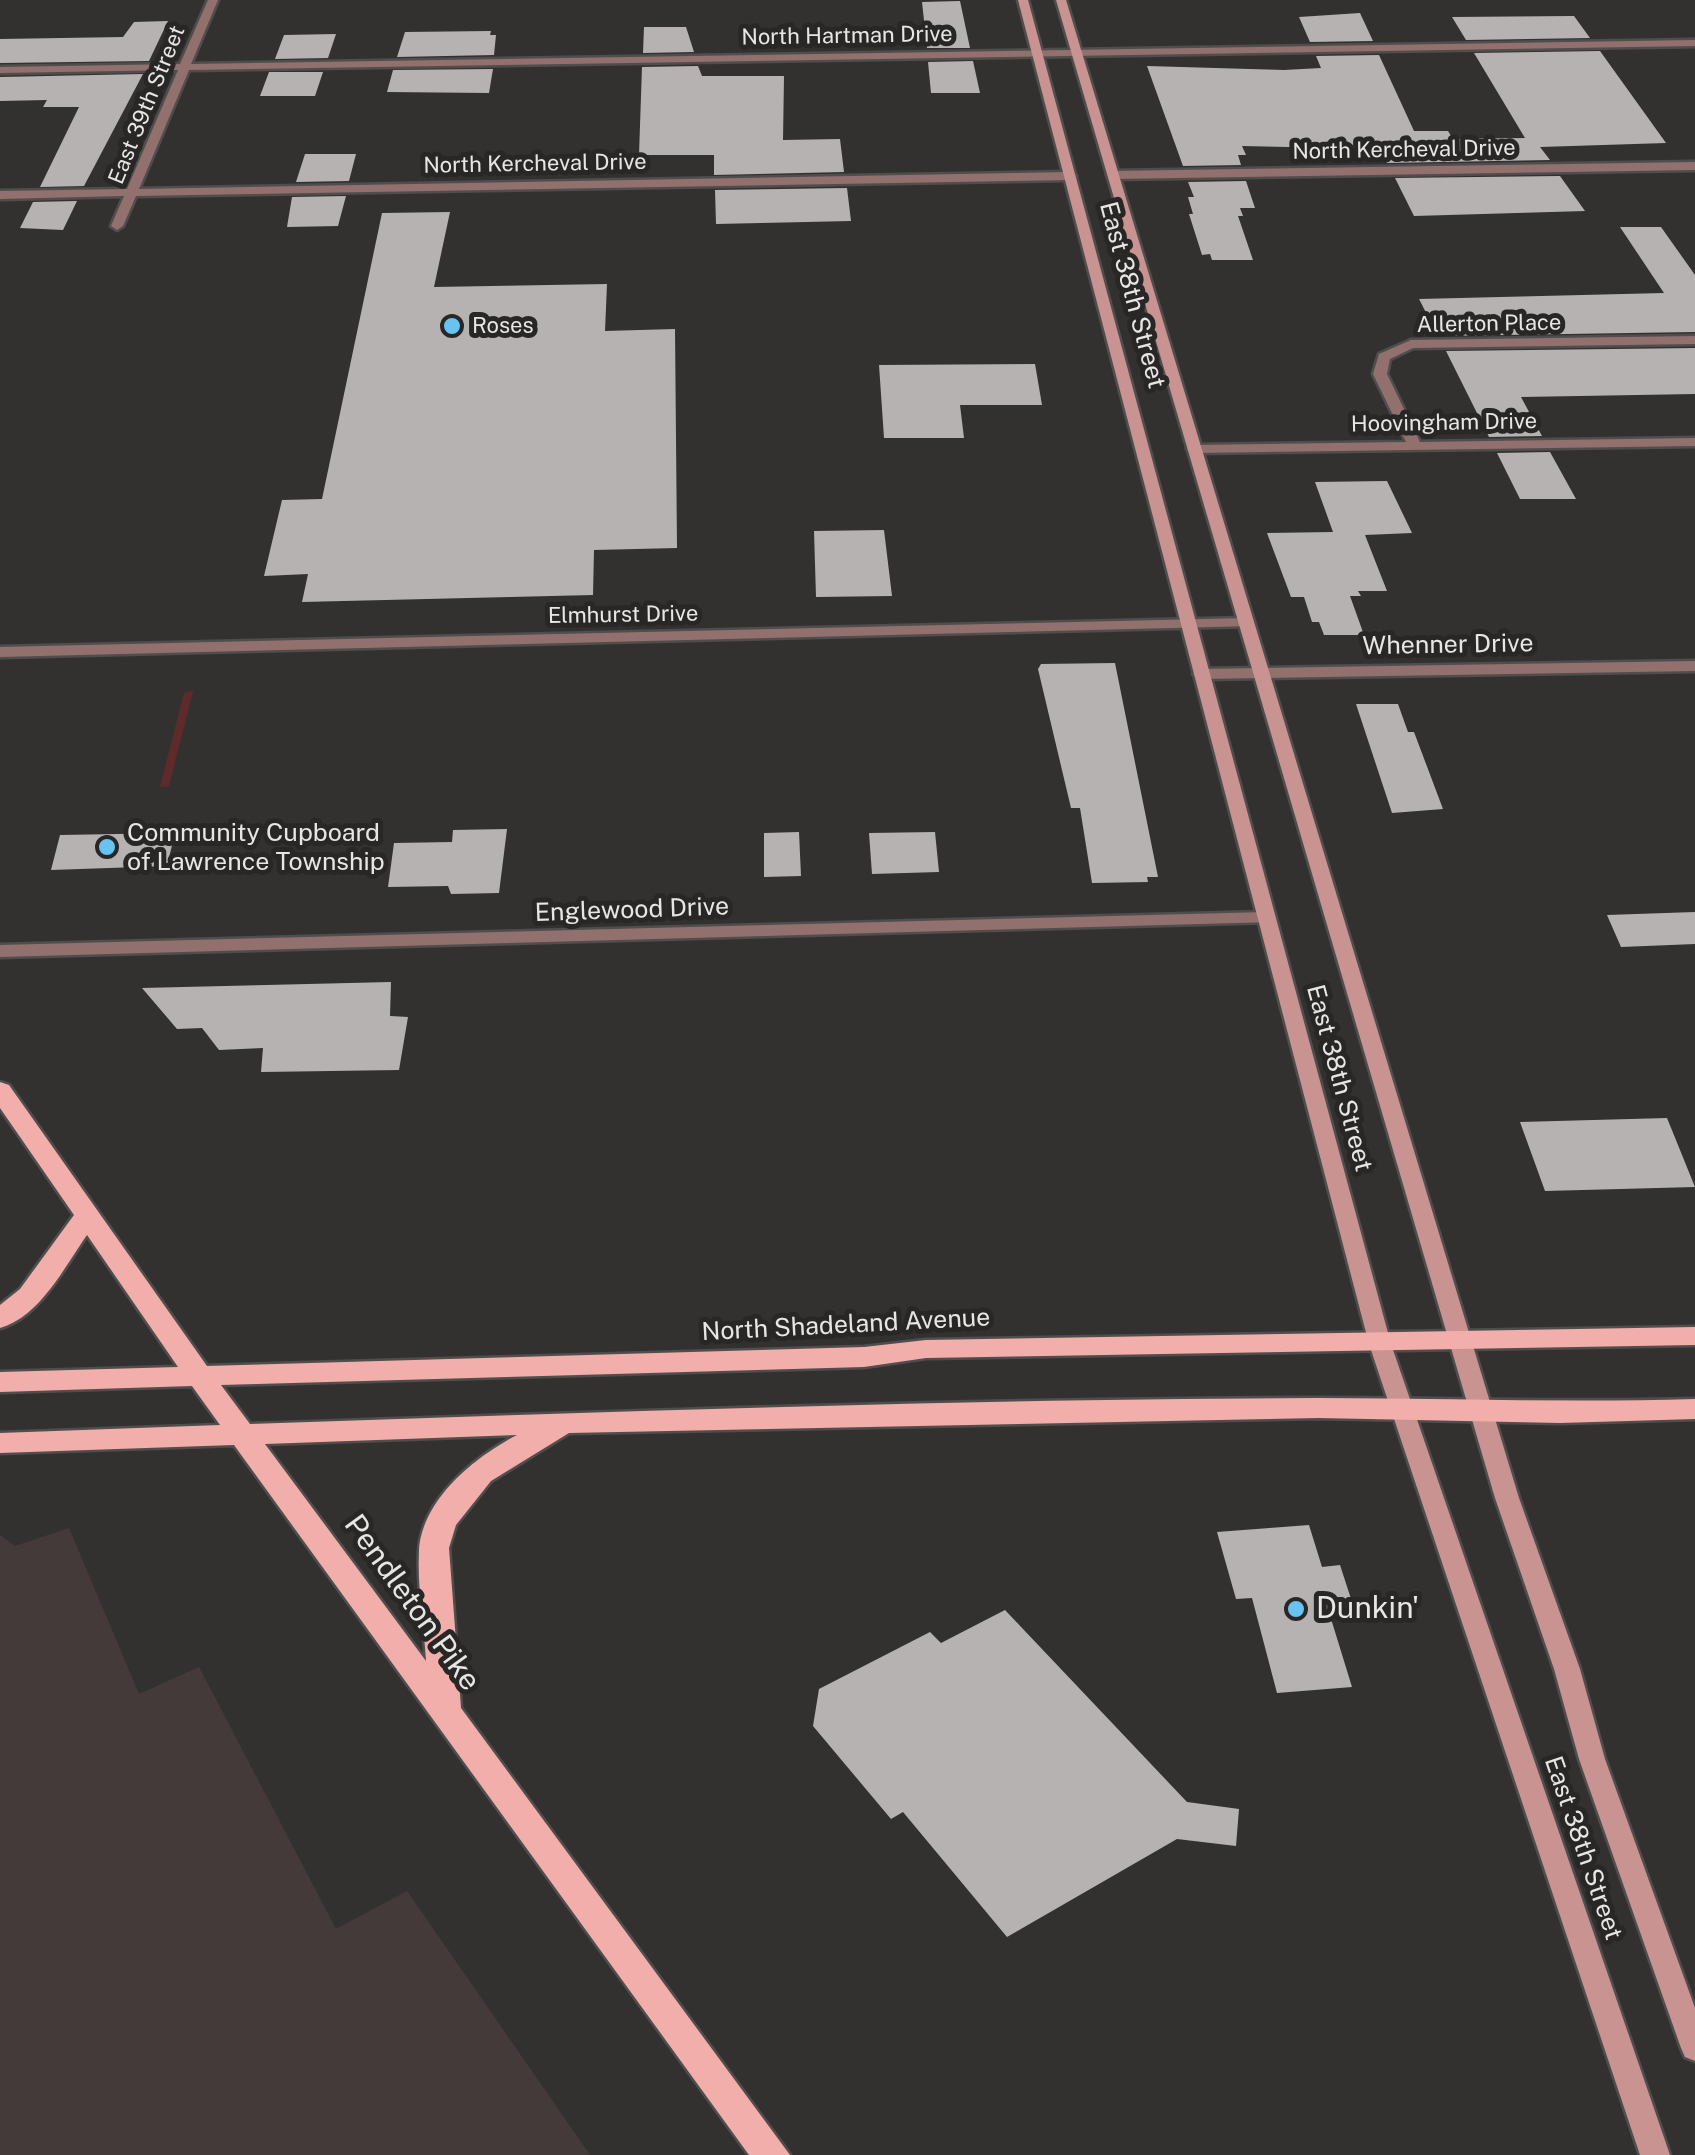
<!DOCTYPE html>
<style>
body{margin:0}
canvas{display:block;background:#333130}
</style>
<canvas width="1695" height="2155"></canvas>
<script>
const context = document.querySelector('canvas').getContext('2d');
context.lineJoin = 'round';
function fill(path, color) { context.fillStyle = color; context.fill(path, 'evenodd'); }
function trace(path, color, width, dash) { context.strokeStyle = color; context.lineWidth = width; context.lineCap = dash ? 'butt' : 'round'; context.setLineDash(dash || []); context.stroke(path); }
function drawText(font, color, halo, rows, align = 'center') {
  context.font = font + ' "Public Sans",sans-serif'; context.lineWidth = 10; context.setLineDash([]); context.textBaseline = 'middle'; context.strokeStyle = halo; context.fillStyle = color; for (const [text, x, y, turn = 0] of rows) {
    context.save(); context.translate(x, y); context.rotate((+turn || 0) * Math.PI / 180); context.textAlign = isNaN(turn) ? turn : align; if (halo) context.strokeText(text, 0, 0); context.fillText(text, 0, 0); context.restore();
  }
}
const built = new Path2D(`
 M69,1528l70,166 60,-27 137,262 71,-38 183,264h-590v-620l15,11z`);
const green = new Path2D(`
 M193,691l-24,95 -9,1 24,-94z`);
const building = new Path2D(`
 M960,1l10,47h-43l-5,-46z
 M1360,13l13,28 -63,1 -11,-25z
 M1574,16l16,22 -124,2 -14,-23z
 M168,21l-19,40 -149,2v-24l123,-2 11,-15z
 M644,27h42l8,25 -51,1z
 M491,31l-1,4h6l-2,20 -97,2 8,-25z
 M336,34l-8,24 -53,1 9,-24z
 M1600,51l66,92 -126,4 10,13 -163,3 -7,-14 -138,-3 4,9h-8l3,10 -58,1 -36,-100 137,4 37,-2 -5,-12 63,-1 35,76h34l5,8 72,-1 -51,-85z
 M973,61l7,32h-49l-3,-31z
 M698,66l4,10h82l-1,64 57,-1 4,33 -130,3v-20h-75l3,-88z
 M493,69l-4,24 -102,-1 6,-22z
 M269,72h54l-8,24h-55z
 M143,74l-59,112 -44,1 39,-80h-36l4,-7 -47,1v-24z
 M305,154h51l-7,27 -53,1z
 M1560,176l25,35 -171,5 -19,-38z
 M1246,181l9,27h-15l3,8h-5l15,44h-41l-2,-6 -8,1 -13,-41h4l-5,-17h6l-6,-15z
 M847,188l4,33 -135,3 -1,-34z
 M346,196l-8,30 -51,1 5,-30z
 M77,201l-14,29 -43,-2 13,-26z
 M450,212l-16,75 173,-3 -2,47 70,-2 2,219 -83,2 -1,45 -291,7 6,-28 -44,2 18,-76 40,-1 60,-286z
 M1620,227h41l34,48v57l-257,4 -19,-37 245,-6z
 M1695,348v46l-174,3 21,39 -53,1 -43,-86z
 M1035,364l7,41h-82l4,33h-80l-5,-73z
 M1550,452l26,47h-56l-23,-46z
 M1387,481l25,52 -47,2 22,56h-29l3,5h-11l14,39h-40l-5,-13h-7l-8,-25h-13l-24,-64 66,-1 -18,-50z
 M884,530l8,66 -76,1 -2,-66z
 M1115,663l43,214h-11l1,5 -56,1 -12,-75h-9l-33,-139 3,-5z
 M1356,704h42l10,28h6l29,77 -51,4z
 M507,829l-8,64 -48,1 -3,-8 -60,1 6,-44 58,-1 1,-12z
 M799,832l2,44 -37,1v-44z
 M935,832l4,40 -67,2 -3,-41z
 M175,833l-8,33 -116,4 9,-35z
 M1695,912v32l-74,3 -14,-32z
 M391,982l-1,34 18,1 -9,53 -138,2 2,-24 -44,2 -17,-22 -25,1 -35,-41z
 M1667,1118l28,69 -150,4 -25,-69z
 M1309,1525l13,42 18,-2 14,43 -26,1 24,78 -75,6 -25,-95 -16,1 -19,-67z
 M1005,1610l182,192 52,7 -3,37 -59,-7 -170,98 -104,-125 -12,7 -78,-93 6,-37 111,-57 11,11z`);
const minor = new Path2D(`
 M208,0h10l-27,64 1504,-24v6l-1506,24 -50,119 931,-17 6,4 -6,4 -934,16 -13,30 -6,4 -6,-4 13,-30 -124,3v-8l127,-2 51,-119 -178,3v-6l180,-3z
 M1695,162v8l-582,9 -6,-4 6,-4z
 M1695,336v8l-282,4 -23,11 -3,15 33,68 275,-4v8l-501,7 -7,-4 7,-4 212,-3 -33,-68 6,-20 32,-14z
 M1247,618l6,2v6l-1253,31v-10z
 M1695,661v10l-494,8 -8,-5 8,-5z
 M1266,912l9,6 -2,4 -1273,35v-12z`);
const secondary = new Path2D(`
 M1018,0h10l363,1344 279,811h-30l-271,-811z
 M1056,0h10l453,1498 61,171 25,90 90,249v53l-10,-4 -4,-9 -102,-289 -25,-90 -59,-171z`);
const primary = new Path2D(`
 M0,1082l9,3 198,281 657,-19 62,-7 769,-13v18l-769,13 -62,9 -643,18 29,39c356,-12 711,-25 1067,-26 126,0 252,5 378,1v20l-135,4 -241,-5 -750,15 -78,48 -35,44 -7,23 12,160 329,447h-41l-515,-710 -234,8v-20l220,-8 -28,-39 -192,6v-20l178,-5 -91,-132c-22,31 -47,82 -87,93v-23l20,-16 54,-74 -74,-107zM517,1435c-42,22 -95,64 -98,116 -2,35 5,74 7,110l-161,-217z`);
const markers = [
 [452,326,10,"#69c3f1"],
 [107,847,10,"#69c3f1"],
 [1296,1609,10,"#69c3f1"]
];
const farStreetnames = [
 ["North Hartman Drive",847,36,-1],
 ["East 39th Street",147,105,-68],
 ["North Kercheval Drive",1404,150,-1],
 ["North Kercheval Drive",535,164,-1],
 ["Allerton Place",1489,324,-1],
 ["Hoovingham Drive",1444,423,-1],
 ["Elmhurst Drive",623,615,-1]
];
const farPoinames = [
 ["Roses",472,326]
];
const streetNames = [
 ["East 38th Street",1132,295,75],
 ["Whenner Drive",1448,645,-1],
 ["Englewood Drive",632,910,-2],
 ["East 38th Street",1339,1078,75],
 ["North Shadeland Avenue",846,1325,-3],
 ["East 38th Street",1583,1848,71]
];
const poiNames = [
 ["Community Cupboard",127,833],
 ["of Lawrence Township",127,862]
];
const nearStreetnames = [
 ["Pendleton Pike",412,1603,54]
];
const nearPoinames = [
 ["Dunkin'",1316,1609]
];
fill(built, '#433a39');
fill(green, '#5f2b2a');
fill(building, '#b6b2b2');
trace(minor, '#504e4d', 5);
trace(secondary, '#504e4d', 5);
trace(primary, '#504e4d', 5);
fill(minor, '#92706e');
fill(secondary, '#c89390');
fill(primary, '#f2aeaa');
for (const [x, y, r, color] of markers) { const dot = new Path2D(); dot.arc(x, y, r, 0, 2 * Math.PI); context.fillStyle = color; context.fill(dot); trace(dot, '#292726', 4); }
drawText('22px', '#e7e5e5', '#292726', farStreetnames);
drawText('22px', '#e7e5e5', '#292726', farPoinames, 'left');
drawText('25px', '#e7e5e5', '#292726', streetNames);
drawText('25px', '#e7e5e5', '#292726', poiNames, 'left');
drawText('30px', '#e7e5e5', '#292726', nearStreetnames);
drawText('30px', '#e7e5e5', '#292726', nearPoinames, 'left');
</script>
